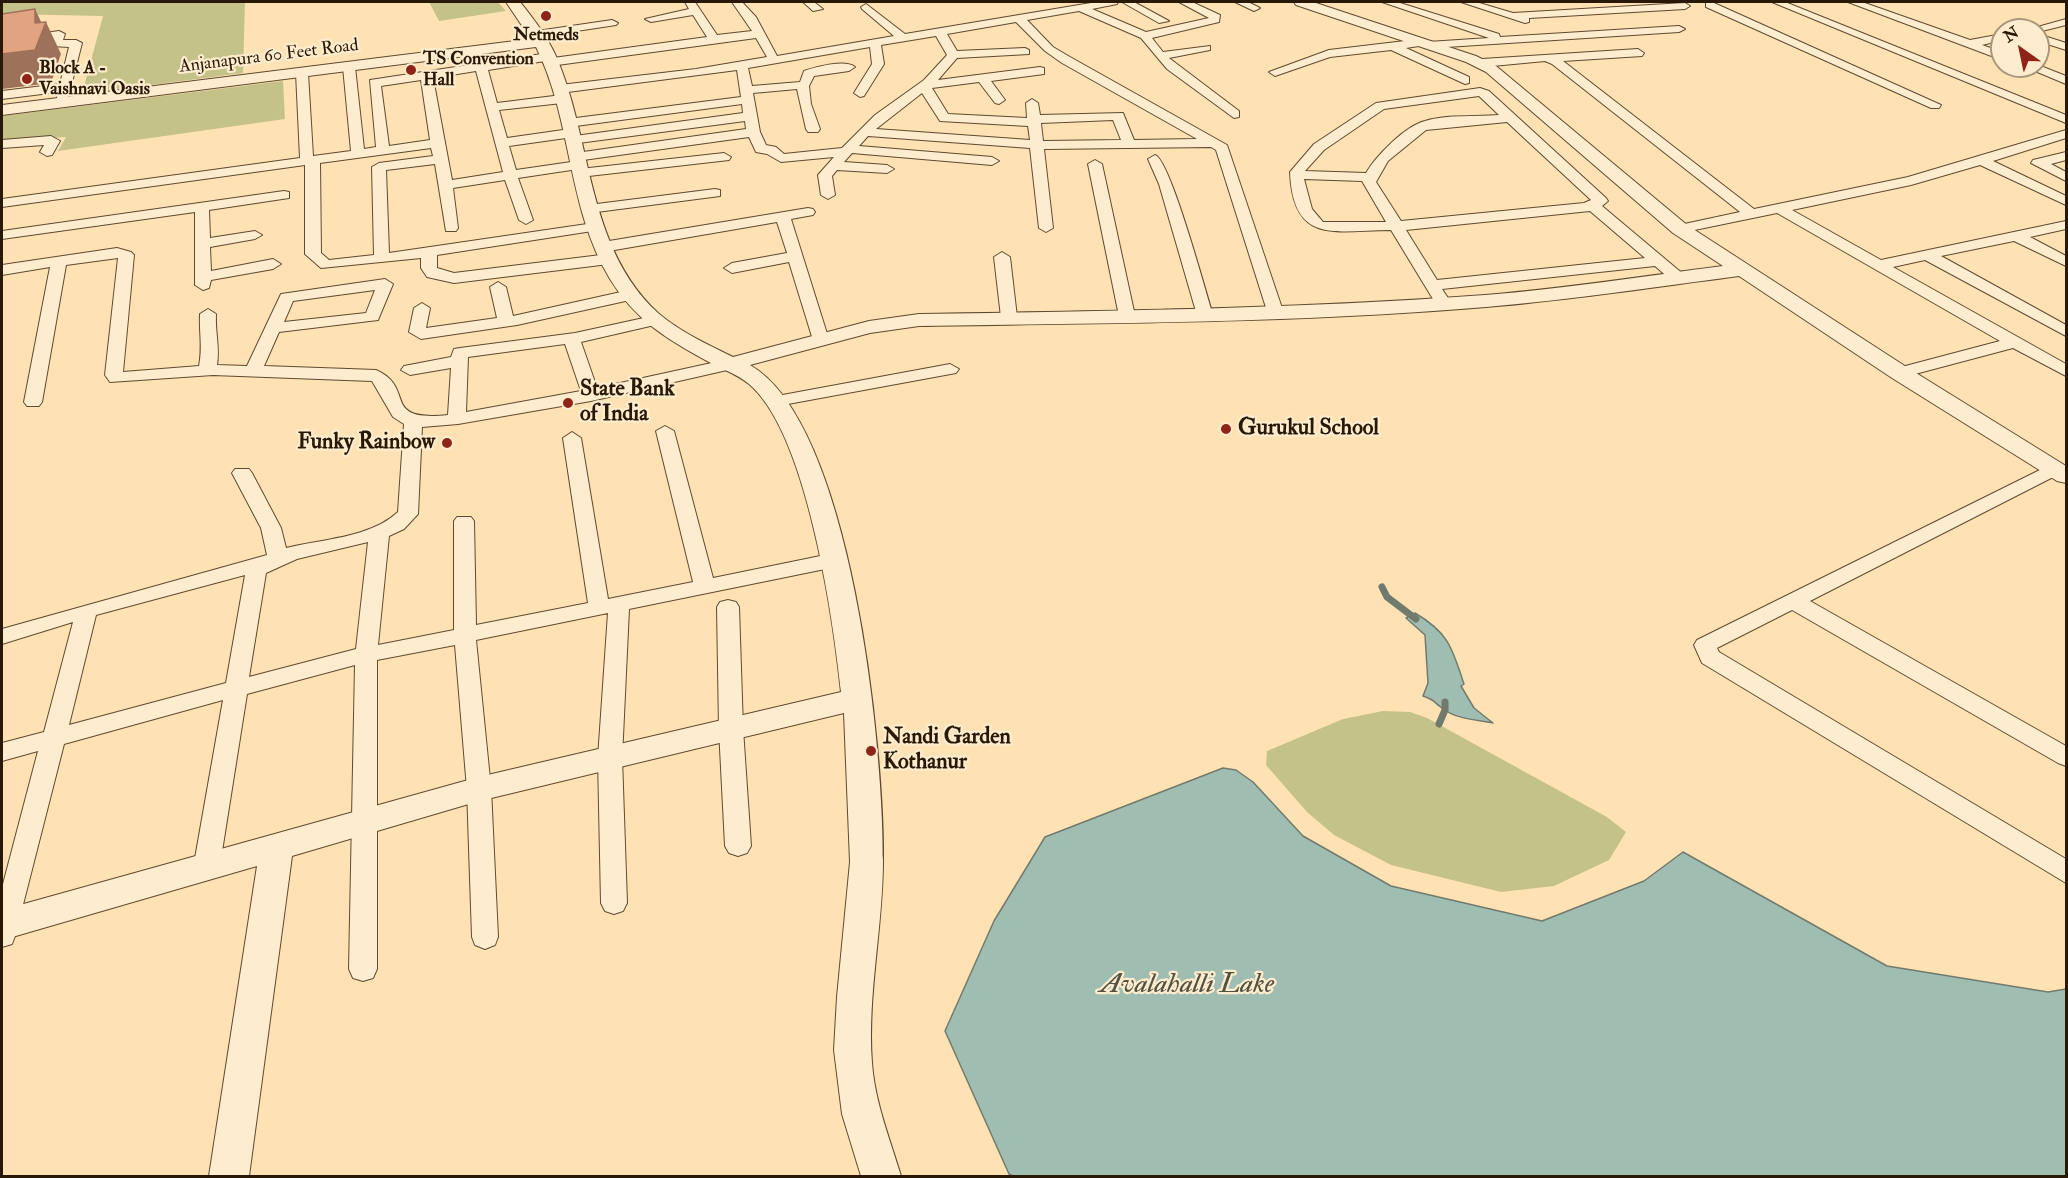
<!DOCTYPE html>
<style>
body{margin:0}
#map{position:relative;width:2068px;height:1178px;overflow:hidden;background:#fee2b3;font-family:"IM FELL Double Pica",serif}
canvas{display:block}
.frame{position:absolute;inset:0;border:3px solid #2a1806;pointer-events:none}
.north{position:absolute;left:1990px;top:18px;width:60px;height:60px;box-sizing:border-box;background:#feecce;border:2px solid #a9977e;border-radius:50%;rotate:327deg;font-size:16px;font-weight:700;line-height:24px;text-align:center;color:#2a1806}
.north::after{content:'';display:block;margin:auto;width:21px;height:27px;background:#8f2418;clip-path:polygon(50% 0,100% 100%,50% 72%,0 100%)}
</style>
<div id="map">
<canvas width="2068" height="1178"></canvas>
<div class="frame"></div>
<div class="north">N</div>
</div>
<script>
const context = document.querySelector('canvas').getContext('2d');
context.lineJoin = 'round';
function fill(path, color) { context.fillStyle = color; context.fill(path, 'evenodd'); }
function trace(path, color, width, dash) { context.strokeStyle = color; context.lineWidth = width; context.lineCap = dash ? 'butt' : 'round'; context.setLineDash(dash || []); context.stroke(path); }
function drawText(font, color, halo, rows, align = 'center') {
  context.font = font + ' "IM FELL Double Pica",serif'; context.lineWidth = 4.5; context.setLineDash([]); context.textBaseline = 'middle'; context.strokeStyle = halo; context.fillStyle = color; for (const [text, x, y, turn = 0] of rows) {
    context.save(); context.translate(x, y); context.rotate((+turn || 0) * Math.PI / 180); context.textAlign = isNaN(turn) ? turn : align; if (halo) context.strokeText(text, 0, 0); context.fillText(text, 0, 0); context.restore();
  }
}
const green = new Path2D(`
 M2,2h243l-2,71 -161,21 21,-78 -101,-2z
 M429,2h69l8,9 -67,10z
 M283,81l2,38 -227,32 8,-14 -64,4v-25z
 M1383,711l27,1 17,6 180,99 19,15 -17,28 -55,26 -53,6 -110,-27 -57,-30 -27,-23 -41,-47 1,-14 76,-32z`);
const water = new Path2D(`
 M1415,613c34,20 37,35 49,71l-3,2 13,22 19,15c-16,-3 -38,-4 -51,-15 -10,-7 -5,-7 -19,-12l5,-13 -3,-48 -19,-17z
 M1223,768l13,2 17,12 50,54 88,50 151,35 102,-40 39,-29 204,114 161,26 18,-3v187h-1053l-4,-2 -64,-143 49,-110 51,-84z`);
const stream = new Path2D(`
 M1382,587l5,10 29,22
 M1439,724l6,-14v-8`);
const minor = new Path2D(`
 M685,2h10l22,33 35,-4 -20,-29h10l14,15 21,39 117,-20 -32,-27 -1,-2 5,-3 39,30 192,-32h21l-1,2 -25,5 54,23 63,-14 -30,-16h13l28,13 -1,7 -67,16 11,14 47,-6v4l-41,8 70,53v6l-5,1 -67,-49 -26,-31 -62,-27 -52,9 26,27 17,10 157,88 57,169 -8,5 -8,-5 -52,-164 -5,-3 -167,2 9,79 -7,4 -7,-4 -9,-80 -162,-12 -9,10 133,11 7,4 -7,4 -140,-12 -8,9 43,3 7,4 -7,4 -50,-3 -5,6 3,19 -7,4 -7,-4 -3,-20 16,-18 -53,5 -14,-8 -11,-2 -7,-15 -173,24 -7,-4 7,-4 170,-24 -1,-8 -174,23 -5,-1v-5l-57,8 7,24 62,-9 7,4 -7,4 -60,9 15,42 -7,4 -7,-4 -14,-40 -52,8 5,40 -2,3h-10l-11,-67 -49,6 3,83 205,-30 5,1 2,3 -2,3 -162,25v13l17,5 155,-19 8,5 -8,5 -155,19 -27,-6 -6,-9v-10l-100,10 -16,-14v-89l-303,42v-8l298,-41 -4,-85 6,-4 6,4 5,83 38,-5 -8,-84 6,-4 6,4 9,82 12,-2 -6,-67 178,-27 5,5 154,-21 -14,-22 -42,7 -6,-3 44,-10zM1016,22l29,29 17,12 135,76 -63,1 -11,-27 -83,2 -2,-12 -6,-4 -6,4 1,15 -79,-4 -16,-26 47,-6 16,21 4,1 6,-4 -14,-19 53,-7v-6l-4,-1 -102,13 19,-22 72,-4v-4l-4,-2 -68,3 -10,-17zM936,36l11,19 -23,25 -49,35 -33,33 -58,6 -8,-7 -10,-2 -6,-13 -7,-39 44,-4 9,40 2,3h10l2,-3 -9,-25 -2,-18 5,-10 35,-5 6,-4c-10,-8 -39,0 -51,4l-4,11 -48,4 -4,-18 122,-21 2,17 -18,29 6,4 4,-1 20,-32 -3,-19zM756,38l11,19 -71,12 -136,16 -6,4 6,4 177,-23 4,27 -173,22 -6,4 6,4 174,-23 1,9 -168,23v-6l-5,-1 -63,9 -8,-28 63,-7 6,-4 -6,-4 -65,8 -9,-33 57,-9 5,5zM476,71l27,101 -51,8 -19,-102zM421,80l9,60 -41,6 -8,-60zM922,93l18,28 88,5 2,14 -154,-11zM1113,120l8,20 -78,1 -2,-18zM431,148l2,8 -54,7 -7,4 2,88 -45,5 -8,-7 -1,-90z
 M803,2h11l9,7 -10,2z
 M1122,2h12l35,19 -10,2z
 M1235,2h13l12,6 -6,3z
 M1382,2h15l102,32 1,3 179,-11 6,3 -6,3 -248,16 -6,-3 -19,3 63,29v6l-4,1 -74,-34 -61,7 -55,19 -6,-4 60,-22 93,-11 6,3 61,-4z
 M1461,2h15l37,11 172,-10 5,3 -5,3 -156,9v4l-4,1z
 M1772,2h13l281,113v8z
 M1848,2h14l108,38 32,-6v6l-20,5 20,7v8z
 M1706,3h8l227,102 -2,3h-8l-225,-101z
 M2066,19v6l-28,7v-2h-11z
 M612,20l6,3 -2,2 -79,12 -6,-3 6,-3z
 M59,31l6,3 -2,6h13l6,3 -16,63 -4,1 -6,-4 2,-11 -56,7v-8l58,-7 9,-37 -17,-1v-8l-50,7v-6z
 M2038,34l28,9v7l-28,-9z
 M1638,49l6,4 -2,3 -79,5 191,148 154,-32 158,-47v8l-73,23 73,35v9l-86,-40 -69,20 -119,25 89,50 185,-39v8l-36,8 36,19v10l-52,-25 -73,15 125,69v11l-141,-76 -32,7 173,97v12l-53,-28 -113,30 -6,-1 -3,-4 3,-4 106,-28 -223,-128 -97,20 -5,-1 -2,-3 2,-3 65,-14 -188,-148 -7,-3 -63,6 -6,-4 6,-4z
 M2038,65l28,11v8l-43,-18z
 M1480,88l9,3 117,107 2,3 -6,5 81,68 2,3 -2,3h-12l-16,-14 -213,23 10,15 -8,5 -8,-5 -45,-74c-55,0 -98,16 -101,-58l24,-28 62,-41zM1479,96l20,19c-23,2 -52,-1 -74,6 -20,5 -49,35 -59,52l-61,-2 19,-21 60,-41zM1507,122l84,78 -7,3 -183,18 -25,-39 12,-21 38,-31zM1304,179l58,2 24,41h-63l-11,-13zM1590,211l55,47 -208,22 -31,-50z
 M51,136l9,5 -8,14 -5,1 -7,-4 4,-7 -42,3v-8z
 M2066,152v8l-15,4 15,8v9l-35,-18 2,-3z
 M724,153l7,4 -2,3 -149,17 -7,-4 7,-4z
 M1155,155c15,4 51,138 58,160l-2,3 -6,2 -8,-5 -38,-131 -11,-25z
 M1095,160l7,4 33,152 -8,5 -8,-5 -31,-152z
 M715,189l5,1v6l-131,17 -7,-4 7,-4z
 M284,191l5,1v6l-80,12 1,28 45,-7 7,4 -7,4 -45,8 1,24 62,-12 8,5 -8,5 -62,11 -2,8 -6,2 -8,-5v-73l-193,27v-8z
 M808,208l5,1 2,3 -2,3 -22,4 38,121 -8,5 -8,-5 -24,-78 -57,11 -8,-5 8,-5 55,-10 -10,-31 -174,30 -8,-5 8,-5z
 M117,248l14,4 3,3 -11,117 76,-6c4,-19 0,-33 1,-52l8,-5 8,5c-1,19 4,33 1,51l30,1 34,-72 104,-15 8,5 -15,36 -99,12 -15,34 112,4c41,18 3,52 72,45l3,-47 -41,7 -9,-5 3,-4 47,-9 3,-8 6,-1 115,-15 78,-17 6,2 2,3 -2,3 -78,18 16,46 133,-29 6,1 3,4 -3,4 -145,33 -133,23 -36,3 -4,87 -14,15 -15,7 -11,109 76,-15v-109l3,-4h14l3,4 2,104 112,-22 -25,-165 9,-6 9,6 27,161 85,-17 -37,-151 9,-5 9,5 39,147 122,-25 7,2 3,5 -3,5 -7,2 -206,42 -7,149 5,145 -4,8 -9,3 -9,-3 -4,-8 -3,-145 10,-145 -132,27 15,149 7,148 -3,8 -10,4 -10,-4 -3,-8 -5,-148 -12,-144 -78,15v309l-4,9 -10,3 -10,-3 -4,-9 6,-304 -108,29 -27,170 -4,7 -9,4 -9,-4 -4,-7 29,-164 -159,44 -49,192 -3,8 -10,3v-59l36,-137 -36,10v-18l42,-11 29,-110 -71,22v-15l265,-74 -6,-27 -29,-55 3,-4h14l3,4 29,55 5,20c36,-9 84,-10 112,-36l6,-88 -11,-7 -21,-36 -159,-6 -103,7 -5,-7 13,-117 -52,7 -24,137 -3,4h-12l-3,-4 26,-135 -48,8v-10zM375,290l-9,23 -82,9 9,-21zM565,344l16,47 -115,21 2,-55zM368,542l-12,107 -107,28 17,-104 31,-14zM245,575l-19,108 -157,42 27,-110z
 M1002,252l8,5 7,60 -8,5 -8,-5 -7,-60z
 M498,282l8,5 7,29 117,-26 8,5 -8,5 -113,25 -96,14 -12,-7 5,-24 8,-5 8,5 -4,20 71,-10 -7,-31z
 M950,364l9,5 -3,4 -179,33 -9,-5 9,-5z
 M2054,463l7,2 2,4 -2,4 -251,128 256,145v20l-8,-3 -266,-153 -75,38 2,4 347,207v24l-364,-220 -8,-18 3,-5z
 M728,600l8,2 3,5 4,122 8,117 -4,7 -9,3 -9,-3 -4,-7 -6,-117 -2,-122 3,-5z`);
const tertiary = new Path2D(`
 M506,2h14c13,16 26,33 35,52 38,85 30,192 103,259 22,19 49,31 75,44l136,-36 50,-7c189,-3 377,-5 566,-19 79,-6 159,-19 238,-29l-50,-33 -187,-161 -20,-10 -170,-57 -2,-3h19l163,54 20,10 191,159 221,143 158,98v17l-9,-2 -165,-103 -153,-102c-84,11 -169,24 -253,31 -189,16 -378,16 -567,19l-49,7 -120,32c102,58 134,385 133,495 0,68 -16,135 -11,203 3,40 18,76 29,113h-40l-19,-62 -8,-64 3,-53 13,-135 -6,-149 -365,88 -187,55 -43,320h-40l48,-310 -255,74v-30l477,-133 362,-85c-8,-75 -34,-259 -92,-308 -12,-10 -27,-15 -40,-22 -41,-22 -74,-42 -99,-83 -44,-73 -37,-158 -74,-232l-534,68v-10l529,-66z`);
const shadedWall = new Path2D(`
 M35,9l9,19 2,-6 15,32 -10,29 -49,6v-35l33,-31z`);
const building = new Path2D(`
 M35,9v14l11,-1 -11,28 -33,4v-40z`);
const markers = [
 [546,16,6,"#8f2418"],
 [411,70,6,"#8f2418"],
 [27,79,6,"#8f2418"],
 [568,403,6,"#8f2418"],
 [1226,429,6,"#8f2418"],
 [447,443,6,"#8f2418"],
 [871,751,6,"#8f2418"]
];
const farPoinames = [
 ["Netmeds",546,36,"center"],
 ["TS Convention",423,60],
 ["Hall",423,81],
 ["Block A -",39,69],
 ["Vaishnavi Oasis",39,90]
];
const farStreetnames = [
 ["Anjanapura 60 Feet Road",269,57,-7]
];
const poiNames = [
 ["State Bank",580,390],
 ["of India",580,415],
 ["Gurukul School",1238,429],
 ["Funky Rainbow",435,443,"right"],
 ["Nandi Garden",883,738],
 ["Kothanur",883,763]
];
const nearWaternames = [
 ["Avalahalli Lake",1187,986]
];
fill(green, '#c5c289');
fill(water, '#a0bdb2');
trace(water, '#717b6d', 1.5);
trace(stream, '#717b6d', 7);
trace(minor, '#5f4a31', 2);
trace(tertiary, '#5f4a31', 2);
fill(minor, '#feecce');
fill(tertiary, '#feecce');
fill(shadedWall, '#9e725a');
fill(building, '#e2a380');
trace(building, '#9e725a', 1.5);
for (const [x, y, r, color] of markers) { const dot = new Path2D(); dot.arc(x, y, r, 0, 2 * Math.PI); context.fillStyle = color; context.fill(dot); trace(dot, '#feecce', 2); }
drawText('bold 18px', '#2a1806', '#feecce', farPoinames, 'left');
drawText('18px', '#2a1806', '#feecce', farStreetnames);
drawText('bold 22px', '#2a1806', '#feecce', poiNames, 'left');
drawText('italic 28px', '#535242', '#feecce', nearWaternames);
</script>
